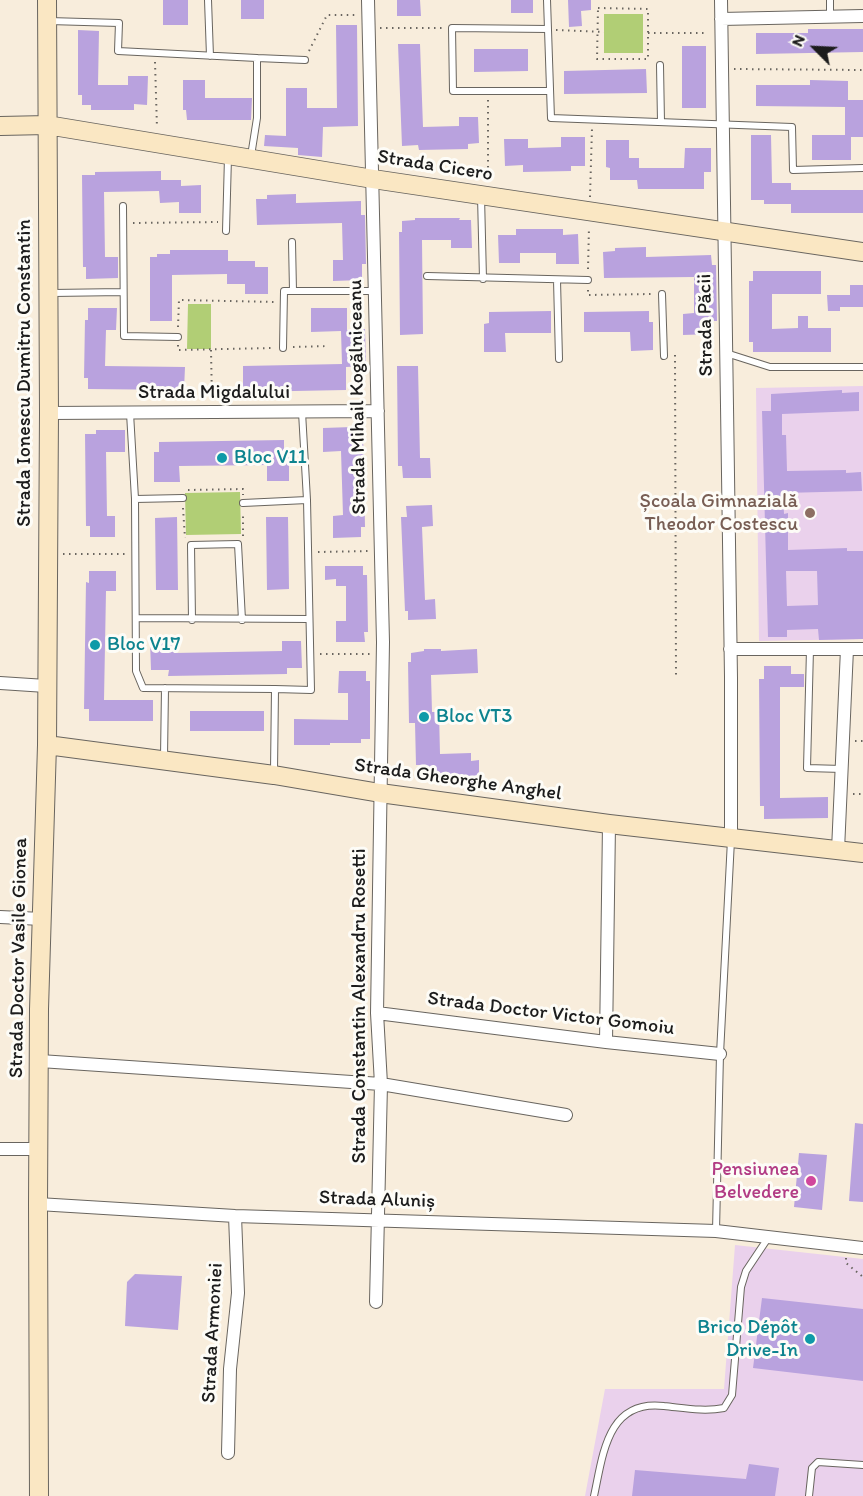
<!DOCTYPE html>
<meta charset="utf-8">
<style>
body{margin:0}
#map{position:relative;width:863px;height:1496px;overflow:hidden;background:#f8eddc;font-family:Itim,sans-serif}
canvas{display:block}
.north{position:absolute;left:785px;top:18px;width:60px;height:60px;-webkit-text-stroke:4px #fdfcf7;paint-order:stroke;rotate:294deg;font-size:16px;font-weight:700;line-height:24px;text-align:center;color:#1c1c1c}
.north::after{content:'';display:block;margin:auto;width:21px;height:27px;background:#1c1c1c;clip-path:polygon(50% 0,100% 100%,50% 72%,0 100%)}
</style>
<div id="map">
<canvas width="863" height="1496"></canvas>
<div class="north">N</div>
</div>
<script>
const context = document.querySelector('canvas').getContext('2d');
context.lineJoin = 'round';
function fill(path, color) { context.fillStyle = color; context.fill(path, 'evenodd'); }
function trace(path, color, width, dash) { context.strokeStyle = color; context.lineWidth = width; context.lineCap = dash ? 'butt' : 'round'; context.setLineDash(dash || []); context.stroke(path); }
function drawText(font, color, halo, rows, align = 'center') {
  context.font = font + ' Itim,sans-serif'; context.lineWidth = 6; context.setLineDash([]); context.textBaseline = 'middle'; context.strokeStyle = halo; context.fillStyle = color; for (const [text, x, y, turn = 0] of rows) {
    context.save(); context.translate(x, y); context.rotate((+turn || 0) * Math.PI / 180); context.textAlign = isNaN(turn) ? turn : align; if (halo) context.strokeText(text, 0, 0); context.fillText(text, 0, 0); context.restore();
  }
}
const built = new Path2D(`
 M863,386v253l-104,2 -3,-253z
 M735,1245l128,14v237h-278l20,-107h119z`);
const green = new Path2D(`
 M604,14h39v39h-39z
 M188,304h23v45h-24z
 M240,492l1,42 -55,1 -1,-42z`);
const building = new Path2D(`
 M163,0h25v25h-25z
 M241,0h23v19h-23z
 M397,0h23l1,16h-24z
 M511,0h22v13h-22z
 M568,0h23v10l-10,1 1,15 -13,1z
 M336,25h21l1,101 -35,1 -1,30 -24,-2v-7l-34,-2 1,-11 21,1v-48h21v20h30z
 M808,29h55v23l-107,2v-21h52z
 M78,30l21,1 -1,54h30v-9h20l-1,29 -13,-1v6h-43v-5h-9v-10h-4z
 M398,44h22l3,83 36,-1v-9h19l1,26 -11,1v5l-49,1 -1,-5 -16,1z
 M682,46h24v62h-24z
 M474,49h54v22l-54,1z
 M646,69l1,24 -83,1v-23z
 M183,80h22v18h47l-1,22h-64l-1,-10h-3z
 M810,80l38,1v19h15v37h-12v23h-39v-25h33v-28l-89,-1v-21h54z
 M751,135h20l1,48h19v7h72v23h-72v-9h-27v-4h-13z
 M561,137h24v29h-14v5l-48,1v-7l-18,1 -1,-27h24v9l33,-1z
 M606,140h23v18h10v10h45l1,-20h26v24h-7v17h-66l-1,-9h-27v-12l-4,-1z
 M161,171v9h20v6l20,-1v28h-22v-11l-19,1 -1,-12 -55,1 1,65h13v21l-32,1v-12h-3l-1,-92h13v-3z
 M296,194v9l65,-2v14h4l1,49h-4v16l-29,1v-21h10l-1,-37 -85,2 -1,-26h11v-4z
 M415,218h45l-1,2h12l1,28h-21v-8h-29l1,94 -23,1 -1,-103h3v-11l13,-1z
 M516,229h47v6l15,-1 1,30h-23v-11h-36v10h-21l-1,-28h18z
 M646,247v10l65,-2 1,10h4l1,56h-5v13l-29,1v-21l11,-1v-36l-90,1 -1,-26 12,-1v-3z
 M170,250h58v11h27v6h13v27h-23v-10h-18v-10l-55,1v46h-22v-64h7v-3h13z
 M753,271h68v23h-49v35l26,-1v-12h10v12h23v24h-78v-10h-4v-61h4z
 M850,285h13v22h-23v4h-12l-1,-16h23z
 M88,308h29l-1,22h-10l-1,36 80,1 -1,23 -96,-1v-11h-4l1,-58h3z
 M311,308h36v22l18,-1 1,37 -20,1v23l-103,2v-26l99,-2 -1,-33 -30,1z
 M551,311v22h-46l1,19h-22v-28l5,-1v-11z
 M649,311v11h4v28l-22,1 -1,-19h-46v-20z
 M397,366h21l2,92h10l1,20h-28l-1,-12h-4z
 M842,390v3l17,-1v19l-77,3v21h4l1,36 59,-1v3l15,-1 1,19 -79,2 1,21 4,-1v37l59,-2v3h16v88l-44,1 -1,-11 -31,1v7h-19l-6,-226h9v-17zM786,571h31l1,34 -31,1z
 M352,427v5h11l2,95h-4v10l-28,1v-22l10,-1 -2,-64 -18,1v-24z
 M96,430h29v22h-19l1,64h8v21h-25v-11h-4l-1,-92h11z
 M284,440v11h5v30h-22v-16l-88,1 1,16h-26v-30h5v-10z
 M432,505l1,21 -11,1 3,73 10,-1 1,20 -28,1v-9h-3l-4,-94h6l-1,-11z
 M177,517l1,73h-22l-1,-72z
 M266,517h22l1,72 -22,1z
 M325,566h38v9h4l1,57h-4l1,10h-29v-21h10v-35h-10v-7l-11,1z
 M89,571h27v20h-10l-2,109h49v21h-64v-12h-5l2,-127 3,1z
 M150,641h24v12l108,-2v-10h19l1,27h-15v6l-119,2 1,-6h-18z
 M424,649h17v2l36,-2 1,24 -47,2 1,37h7l1,42 31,-1v8l8,-1v22l-16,1v-7h-42v-11h-5l-1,-42h-6l-1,-61h3v-9l13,-2z
 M764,666h27v8h13v13h-24v111l48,-1v21l-64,1v-13h-4l-1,-127h5z
 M339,671h27v10h4v58h-9v4h-31v2h-36v-26l54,1v-27h-10z
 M190,711h74v20h-74z
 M855,1123l8,1v78l-14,-1z
 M799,1153l28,2 -5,55 -28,-3z
 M135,1274l47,2 -4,54 -53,-4 2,-44z
 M762,1298l101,11v72l-110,-13z
 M749,1464l30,4 -4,28h-143l3,-26 111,9z`);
const path = new Path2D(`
 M598,8l50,1v50h-51z
 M380,28h63
 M556,30l48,2
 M648,33h60
 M309,51l18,-36h29
 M155,62l2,66
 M734,69l129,1
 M488,100v81
 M590,197l2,-69
 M133,223l85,-1
 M588,269l1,-42
 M588,290v5l64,-1
 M178,327l1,-27 96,2
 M178,345v5l94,-2
 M293,347l36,-1
 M211,350l1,51
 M675,355l1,322
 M188,490l55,-1v6
 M183,508l2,30
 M243,536v-24
 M318,552l51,-1
 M63,554h64
 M320,654h51
 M855,741h8
 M853,794h10
 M846,1258v5l17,14`);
const lane = new Path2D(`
 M208,0l2,56
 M547,0l4,118 241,9 1,43 70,-2
 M830,0v17
 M49,21l70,2 -1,28 139,7v60l-6,38
 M548,29l-96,-1 1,63h97
 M257,58l48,2
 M660,65l1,57
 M481,196l2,83
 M123,206l1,130 54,1
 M226,231l2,-74
 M292,242l1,49
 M427,276l161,4
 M557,280l2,79
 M52,293l71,-1
 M662,294l2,62
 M283,348l1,-57h92
 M726,353l44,14h93
 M130,413l5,86 1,172 7,17 132,1
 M135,499l48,-1
 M243,503l64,-3
 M137,618l172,1
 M192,620l-1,-75 47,-1 4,76
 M810,649l-3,119 35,1
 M164,757l1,-69
 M274,771l1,-82 36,1 -4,-190 -5,-88
 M716,1231l4,-177 11,-214
 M594,1496c9,-41 13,-97 70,-90 20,2 40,6 60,2l8,-13 9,-108 5,-16 22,-33
 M809,1496l3,-28 6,-6 45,3`);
const street = new Path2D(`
 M368,0l15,642 -6,371 4,71 -5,218
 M721,0l10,677v163
 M721,19l142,-3
 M49,413l329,-2
 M730,649h133
 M0,683l46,3
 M838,850l9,-201
 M0,917l42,2
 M377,1013l229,29 114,12
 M606,1042l3,-218
 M40,1061l341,23 185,31
 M0,1149h38
 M38,1204l197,12 481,15 147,17
 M228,1453l2,-84 8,-76 -3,-77`);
const secondary = new Path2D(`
 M0,126l47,-1 326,54 490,73
 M47,745l227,30 106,18 229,31 254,29
 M39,1496l-1,-292 1,-195 8,-264 2,-332 -2,-413`);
const markers = [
 [222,458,6,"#0f9aa8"],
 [810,513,6,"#8d6e63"],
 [95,645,6,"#0f9aa8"],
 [424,717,6,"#0f9aa8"],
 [811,1181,6,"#d1479c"],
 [810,1339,6,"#0f9aa8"]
];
const streetNames = [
 ["Strada Cicero",435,166,9],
 ["Strada Păcii",706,325,-91],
 ["Strada Ionescu Dumitru Constantin",25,373,-90],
 ["Strada Migdalului",214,393],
 ["Strada Mihail Kogălniceanu",358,397,-91],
 ["Strada Gheorghe Anghel",458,780,8],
 ["Strada Doctor Vasile Gionea",19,958,-89],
 ["Strada Constantin Alexandru Rosetti",360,1006,-90],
 ["Strada Doctor Victor Gomoiu",551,1014,7],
 ["Strada Aluniș",377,1200,2],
 ["Strada Armoniei",213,1333,-87]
];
const cultureNames = [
 ["Bloc V11",234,458],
 ["Bloc V17",107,645],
 ["Bloc VT3",436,717],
 ["Brico Dépôt",798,1328,"right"],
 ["Drive-In",798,1351,"right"]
];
const educationNames = [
 ["Școala Gimnazială",798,502],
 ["Theodor Costescu",798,525]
];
const hotelNames = [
 ["Pensiunea",799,1170],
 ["Belvedere",799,1193]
];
fill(built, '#ead1ec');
fill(green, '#b1ce75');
fill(building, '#b9a2de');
trace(lane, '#69655f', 8);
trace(street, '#69655f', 14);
trace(secondary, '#69655f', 20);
trace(path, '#69655f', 2, [1.5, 4.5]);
trace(lane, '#fff', 6);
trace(street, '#fff', 12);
trace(secondary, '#fae7c3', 18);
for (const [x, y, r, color] of markers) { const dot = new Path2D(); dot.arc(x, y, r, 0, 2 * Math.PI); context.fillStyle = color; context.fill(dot); trace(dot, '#fdfcf7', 2); }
drawText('20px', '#1c1c1c', '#fdfcf7', streetNames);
drawText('20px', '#0d838f', '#fdfcf7', cultureNames, 'left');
drawText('20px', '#785e54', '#fdfcf7', educationNames, 'right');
drawText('20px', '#b23c85', '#fdfcf7', hotelNames, 'right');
</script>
